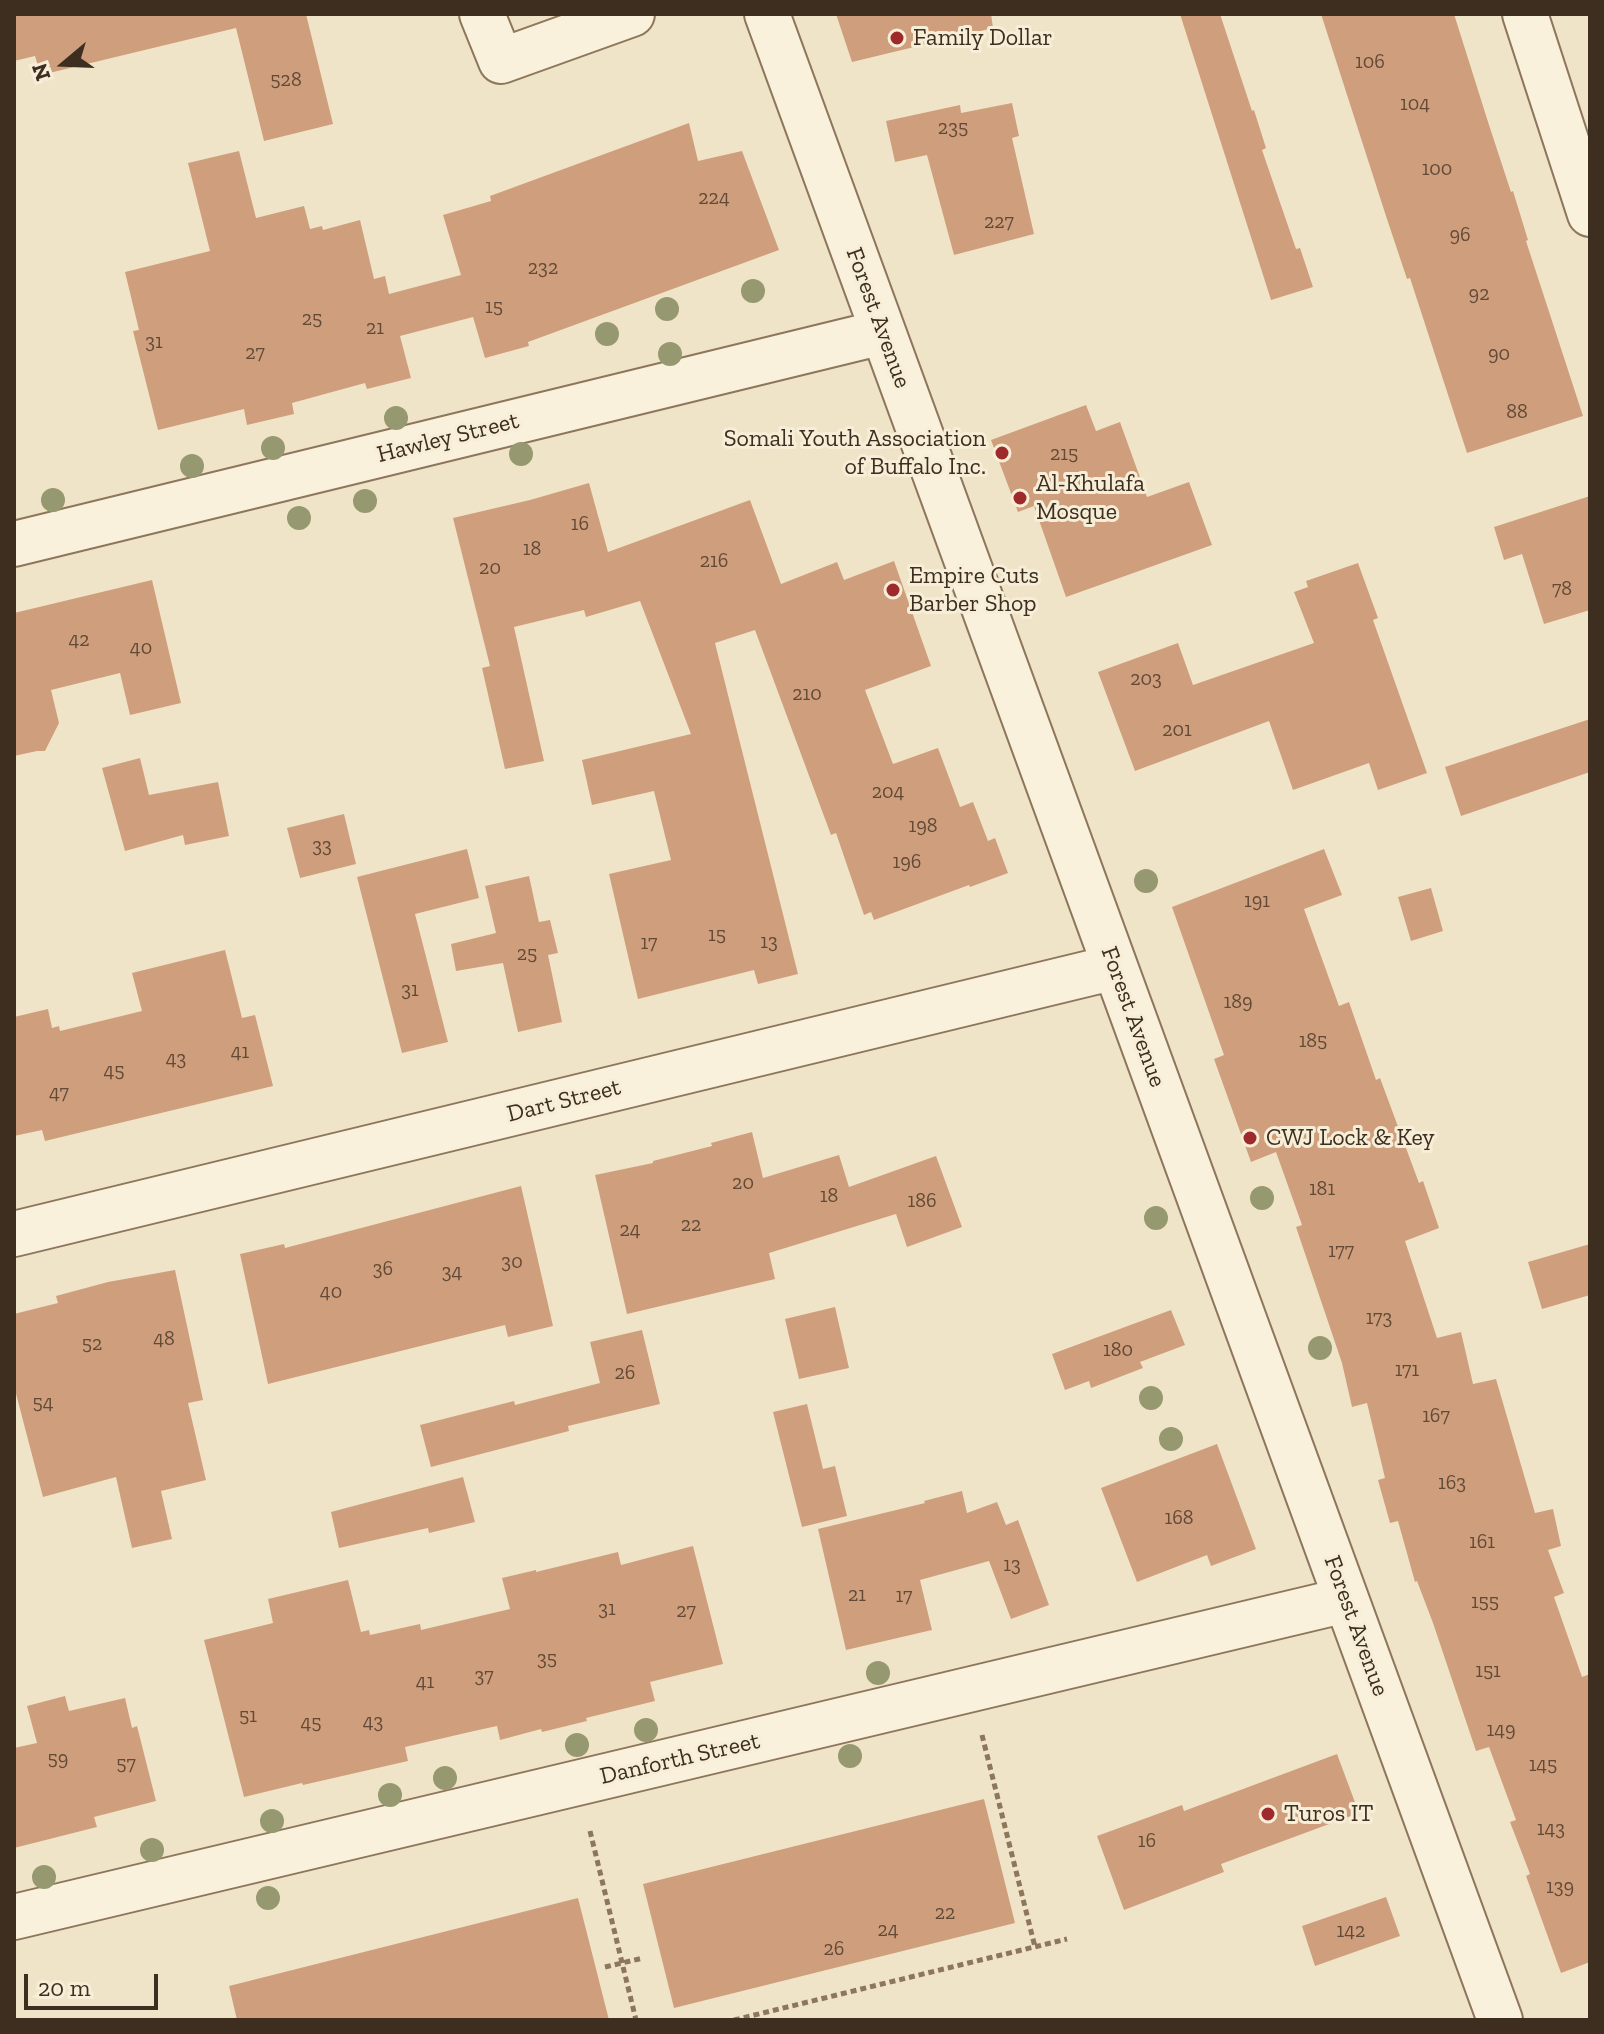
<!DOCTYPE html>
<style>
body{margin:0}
#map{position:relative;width:1604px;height:2034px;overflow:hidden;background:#f0e4c8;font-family:"Zilla Slab",serif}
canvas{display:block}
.frame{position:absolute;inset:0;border:16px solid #3d2e20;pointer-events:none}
.north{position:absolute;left:24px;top:24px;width:80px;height:80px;-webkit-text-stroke:6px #f7eed8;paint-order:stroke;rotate:251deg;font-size:22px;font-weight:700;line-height:32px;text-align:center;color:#3d2e20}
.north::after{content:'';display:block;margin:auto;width:28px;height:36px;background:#3d2e20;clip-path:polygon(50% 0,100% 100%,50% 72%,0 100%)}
.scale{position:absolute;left:24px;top:1974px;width:134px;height:36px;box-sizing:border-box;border:4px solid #3d2e20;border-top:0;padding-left:10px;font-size:24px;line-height:28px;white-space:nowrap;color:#3d2e20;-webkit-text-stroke:6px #f7eed8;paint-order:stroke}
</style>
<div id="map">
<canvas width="1604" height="2034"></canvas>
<div class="frame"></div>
<div class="north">N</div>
<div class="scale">20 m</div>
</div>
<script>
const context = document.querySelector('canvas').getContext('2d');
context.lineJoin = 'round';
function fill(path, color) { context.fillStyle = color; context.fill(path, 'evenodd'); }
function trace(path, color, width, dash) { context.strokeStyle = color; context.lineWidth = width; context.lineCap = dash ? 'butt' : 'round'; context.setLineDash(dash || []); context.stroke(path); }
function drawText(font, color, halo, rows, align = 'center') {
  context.font = font + ' "Zilla Slab",serif'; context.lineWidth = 6; context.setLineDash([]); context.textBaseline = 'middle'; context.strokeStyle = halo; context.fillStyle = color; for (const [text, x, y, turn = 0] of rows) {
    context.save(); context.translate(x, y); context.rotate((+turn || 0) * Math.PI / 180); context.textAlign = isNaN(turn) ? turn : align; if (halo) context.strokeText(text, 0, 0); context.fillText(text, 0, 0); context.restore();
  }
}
const building = new Path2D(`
 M14,14h292l27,110 -69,17 -28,-113 -195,47 -6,-19 -21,5z
 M836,14h155l2,14 -141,34z
 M1180,14h40l32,97 2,-1 12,38 -4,2 34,99 4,-1 13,39 -42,13z
 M1321,14h133l35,111 22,67 2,-1 15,49 -2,1 57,175 -116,37 -57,-175 -3,1 -22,-66z
 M1012,103l7,33 -7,2 22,96 -80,21 -27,-100 -32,7 -9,-41 74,-16 1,8z
 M689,123l9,38 44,-10 37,99 -251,92 1,4 -44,12 -12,-41 -73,19 11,42 -44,11 -2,-6 -73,20 2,11 -47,11 -3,-16 -86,21 -25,-99 6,-1 -14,-58 85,-21 -22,-88 51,-12 17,67 48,-12 6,23 12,-3 1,4 37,-10 14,59 11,-3 4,18 72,-19 -18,-60 48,-14 -1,-5z
 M1086,405l10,26 24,-9 27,75 42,-15 23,63 -146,52 -32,-91 -16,6 -27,-72z
 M589,483l19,69 142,-52 31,84 56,-22 7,18 50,-19 37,105 -66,24 28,74 45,-16 22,59 13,-5 15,39 7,-3 13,35 -38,14 -1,-2 -95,35 -3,-8 -7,3 -28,-82 -5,2 -76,-205 -40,13 83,331 -40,10 -4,-14 -116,29 -29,-125 62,-14 -17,-69 -62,14 -10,-45 109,-26 -51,-133 -54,16 -2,-7 -70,17 30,134 -39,8 -23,-101 8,-2 -37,-148 77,-18z
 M1590,496v114l-46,14 -22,-70 -18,6 -10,-33z
 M1358,563l20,55 -5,2 54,153 -49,17 -9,-27 -76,27 -24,-69 -134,50 -37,-99 80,-29 15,42 121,-42 -20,-51 14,-5 -2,-6z
 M152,580l29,123 -51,12 -10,-42 -69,17 8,33 -14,28h-8l-23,5v-143z
 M1590,719v53l-129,44 -16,-49z
 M140,758l9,37 69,-13 11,54 -44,9 -2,-10 -58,16 -23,-83z
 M344,814l12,50 -56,14 -13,-50z
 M467,849l12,49 -64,16 33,128 -46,11 -45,-176z
 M1324,849l18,46 -38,14 35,97 10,-4 27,78 4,-2 39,105 4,-2 16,47 -34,13 32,97 24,-6 12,52 23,-5 39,134 18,-4 8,37 -13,4 16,43 -10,4 28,80 8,-3v288l-29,11 -35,-97 4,-2 -20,-52 6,-2 -27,-73 -13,4 -43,-128 -16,-42 -2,1 -17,-61 -8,2 -12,-43 7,-2 -18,-75 -15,4 -10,-44 -46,-136 6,-2 -26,-73 -25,10 -37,-103 10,-4 -52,-148z
 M529,876l10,46 11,-2 8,33 -10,2 14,67 -44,10 -15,-69 -47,8 -5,-27 45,-11 -11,-47z
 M1431,888l12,43 -32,10 -13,-44z
 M225,950l17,68 13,-3 18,71 -228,55 -3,-11 -28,6v-119l34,-8 4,19 7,-2 1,5 82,-20 -10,-38z
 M752,1132l11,46 76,-23 10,32 87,-31 26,71 -55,20 -11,-33 -127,39 6,26 -148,35 -32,-139 58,-12v-2l59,-15 -1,-3z
 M521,1186l32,140 -45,11 -3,-12 -237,59 -28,-130 44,-10 1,4z
 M1590,1244v51l-48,14 -14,-47z
 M175,1270l28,130 -15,3 18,77 -45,11 11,48 -40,9 -16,-71 -73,20 -29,-111v-72l44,-11 -2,-7 52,-14z
 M835,1307l14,61 -50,11 -14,-60z
 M1171,1310l14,35 -45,17 3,6 -52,20 -2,-7 -24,9 -13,-36z
 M642,1330l18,74 -92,22 1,5 -138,36 -11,-42 94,-24 1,4 85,-22 -10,-41z
 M807,1404l16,65 12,-3 12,50 -45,11 -29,-115z
 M1217,1444l39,105 -45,17 -4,-11 -70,27 -36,-94z
 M463,1477l12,45 -46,11 -1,-5 -89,20 -8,-36z
 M962,1491l5,22 30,-11 9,23 12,-5 31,85 -38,14 -22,-58 -69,19 12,50 -86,20 -28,-121 107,-26 -1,-2z
 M693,1546l30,118 -73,18 5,19 -69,17 1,3 -45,11 -1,-3 -41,11 -3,-14 -23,5 -69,16 3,14 -105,24 -1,-2 -58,14 -40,-157 69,-17 -5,-24 80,-19 13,52 8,-2 1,5 50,-11 1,6 89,-21 -8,-31 34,-8v2l82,-20 3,13z
 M65,1696l4,15 56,-13 7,30 5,-2 19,75 -62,16 3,10 -83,21v-100l23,-5 -10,-37z
 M1337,1754l22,59 -138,51 3,8 -100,38 -27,-74 85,-31 2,6z
 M984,1799l31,124 -341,85 -31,-124z
 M1386,1897l14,39 -85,30 -13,-40z
 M578,1898l31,122h-372l-8,-34z`);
const path = new Path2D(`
 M982,1735l53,212
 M590,1831l46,189
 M605,1967l38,-9
 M734,2020l333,-81`);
const minor = new Path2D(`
 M482,14l19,47 131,-47
 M767,14l733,2006
 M1525,14l65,200
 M14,544l869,-212
 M14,1234l1101,-267
 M14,1917l1332,-317`);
const trees = [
 [753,291],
 [667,309],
 [607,334],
 [670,354],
 [396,418],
 [273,448],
 [521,454],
 [192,466],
 [53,500],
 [365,501],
 [299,518],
 [1146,881],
 [1262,1198],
 [1156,1218],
 [1320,1348],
 [1151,1398],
 [1171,1439],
 [878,1673],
 [646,1730],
 [577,1745],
 [850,1756],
 [445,1778],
 [390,1795],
 [272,1821],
 [152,1850],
 [44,1877],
 [268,1898]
];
const markers = [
 [897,38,8,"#9e2a2b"],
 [1002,453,8,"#9e2a2b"],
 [1020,498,8,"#9e2a2b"],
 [893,590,8,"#9e2a2b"],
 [1250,1138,8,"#9e2a2b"],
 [1268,1814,8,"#9e2a2b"]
];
const numberNames = [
 ["106",1370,62],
 ["528",286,80],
 ["104",1415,104],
 ["235",953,128],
 ["100",1437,169],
 ["224",714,198],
 ["227",999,222],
 ["96",1460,235],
 ["232",543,268],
 ["92",1479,294],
 ["15",494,307],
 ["25",312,319],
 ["21",375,328],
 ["31",154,342],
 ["27",255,353],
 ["90",1499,354],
 ["88",1517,412],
 ["215",1064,454],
 ["16",580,524],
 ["18",532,549],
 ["216",714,561],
 ["20",490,568],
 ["78",1562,589],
 ["42",79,640],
 ["40",141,648],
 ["203",1146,679],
 ["210",807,694],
 ["201",1177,730],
 ["204",888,792],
 ["198",923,826],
 ["33",322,846],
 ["196",907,862],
 ["191",1257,901],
 ["15",717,935],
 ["13",769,942],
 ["17",649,943],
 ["25",527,954],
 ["31",410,990],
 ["189",1238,1002],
 ["185",1313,1041],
 ["41",240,1052],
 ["43",176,1059],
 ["45",114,1071],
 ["47",59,1093],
 ["20",743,1183],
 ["181",1322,1189],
 ["18",829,1196],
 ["186",922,1201],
 ["22",691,1225],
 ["24",630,1230],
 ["177",1341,1251],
 ["30",512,1262],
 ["36",383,1269],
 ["34",452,1272],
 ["40",331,1292],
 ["173",1379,1318],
 ["48",164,1339],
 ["52",92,1344],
 ["180",1118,1350],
 ["171",1407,1370],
 ["26",625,1373],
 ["54",43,1403],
 ["167",1436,1416],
 ["163",1452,1483],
 ["168",1179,1518],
 ["161",1482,1542],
 ["13",1012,1565],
 ["21",857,1595],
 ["17",904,1596],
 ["155",1485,1602],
 ["31",607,1609],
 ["27",686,1611],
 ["35",547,1659],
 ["151",1488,1671],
 ["37",484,1676],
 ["41",425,1682],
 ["51",248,1716],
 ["43",373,1722],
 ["45",311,1723],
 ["149",1501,1730],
 ["59",58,1759],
 ["57",126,1764],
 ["145",1543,1765],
 ["143",1551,1829],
 ["16",1147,1841],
 ["139",1560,1887],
 ["22",945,1913],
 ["24",888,1930],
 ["142",1351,1931],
 ["26",834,1949]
];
const poiNames = [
 ["Family Dollar",913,38],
 ["Somali Youth Association",986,439,"right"],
 ["of Buffalo Inc.",986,467,"right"],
 ["Al-Khulafa",1036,484],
 ["Mosque",1036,512],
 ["Empire Cuts",909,576],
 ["Barber Shop",909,604],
 ["CWJ Lock & Key",1266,1138],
 ["Turos IT",1284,1814]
];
const streetNames = [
 ["Forest Avenue",878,318,70],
 ["Hawley Street",448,438,-14],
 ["Forest Avenue",1133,1017,70],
 ["Dart Street",564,1101,-14],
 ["Forest Avenue",1356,1626,70],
 ["Danforth Street",680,1759,-13]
];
fill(building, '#cf9f7d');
trace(minor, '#8d765c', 48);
trace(path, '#8d765c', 5, [6, 4]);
trace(minor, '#faf1dc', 44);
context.fillStyle = '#96986f';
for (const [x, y] of trees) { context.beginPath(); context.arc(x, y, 12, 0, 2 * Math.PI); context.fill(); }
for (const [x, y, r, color] of markers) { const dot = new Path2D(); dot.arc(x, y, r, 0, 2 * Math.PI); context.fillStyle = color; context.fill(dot); trace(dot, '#f7eed8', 3); }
drawText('20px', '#624a37', null, numberNames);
drawText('24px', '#3d2e20', '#f7eed8', poiNames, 'left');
drawText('24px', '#3d2e20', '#f7eed8', streetNames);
</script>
